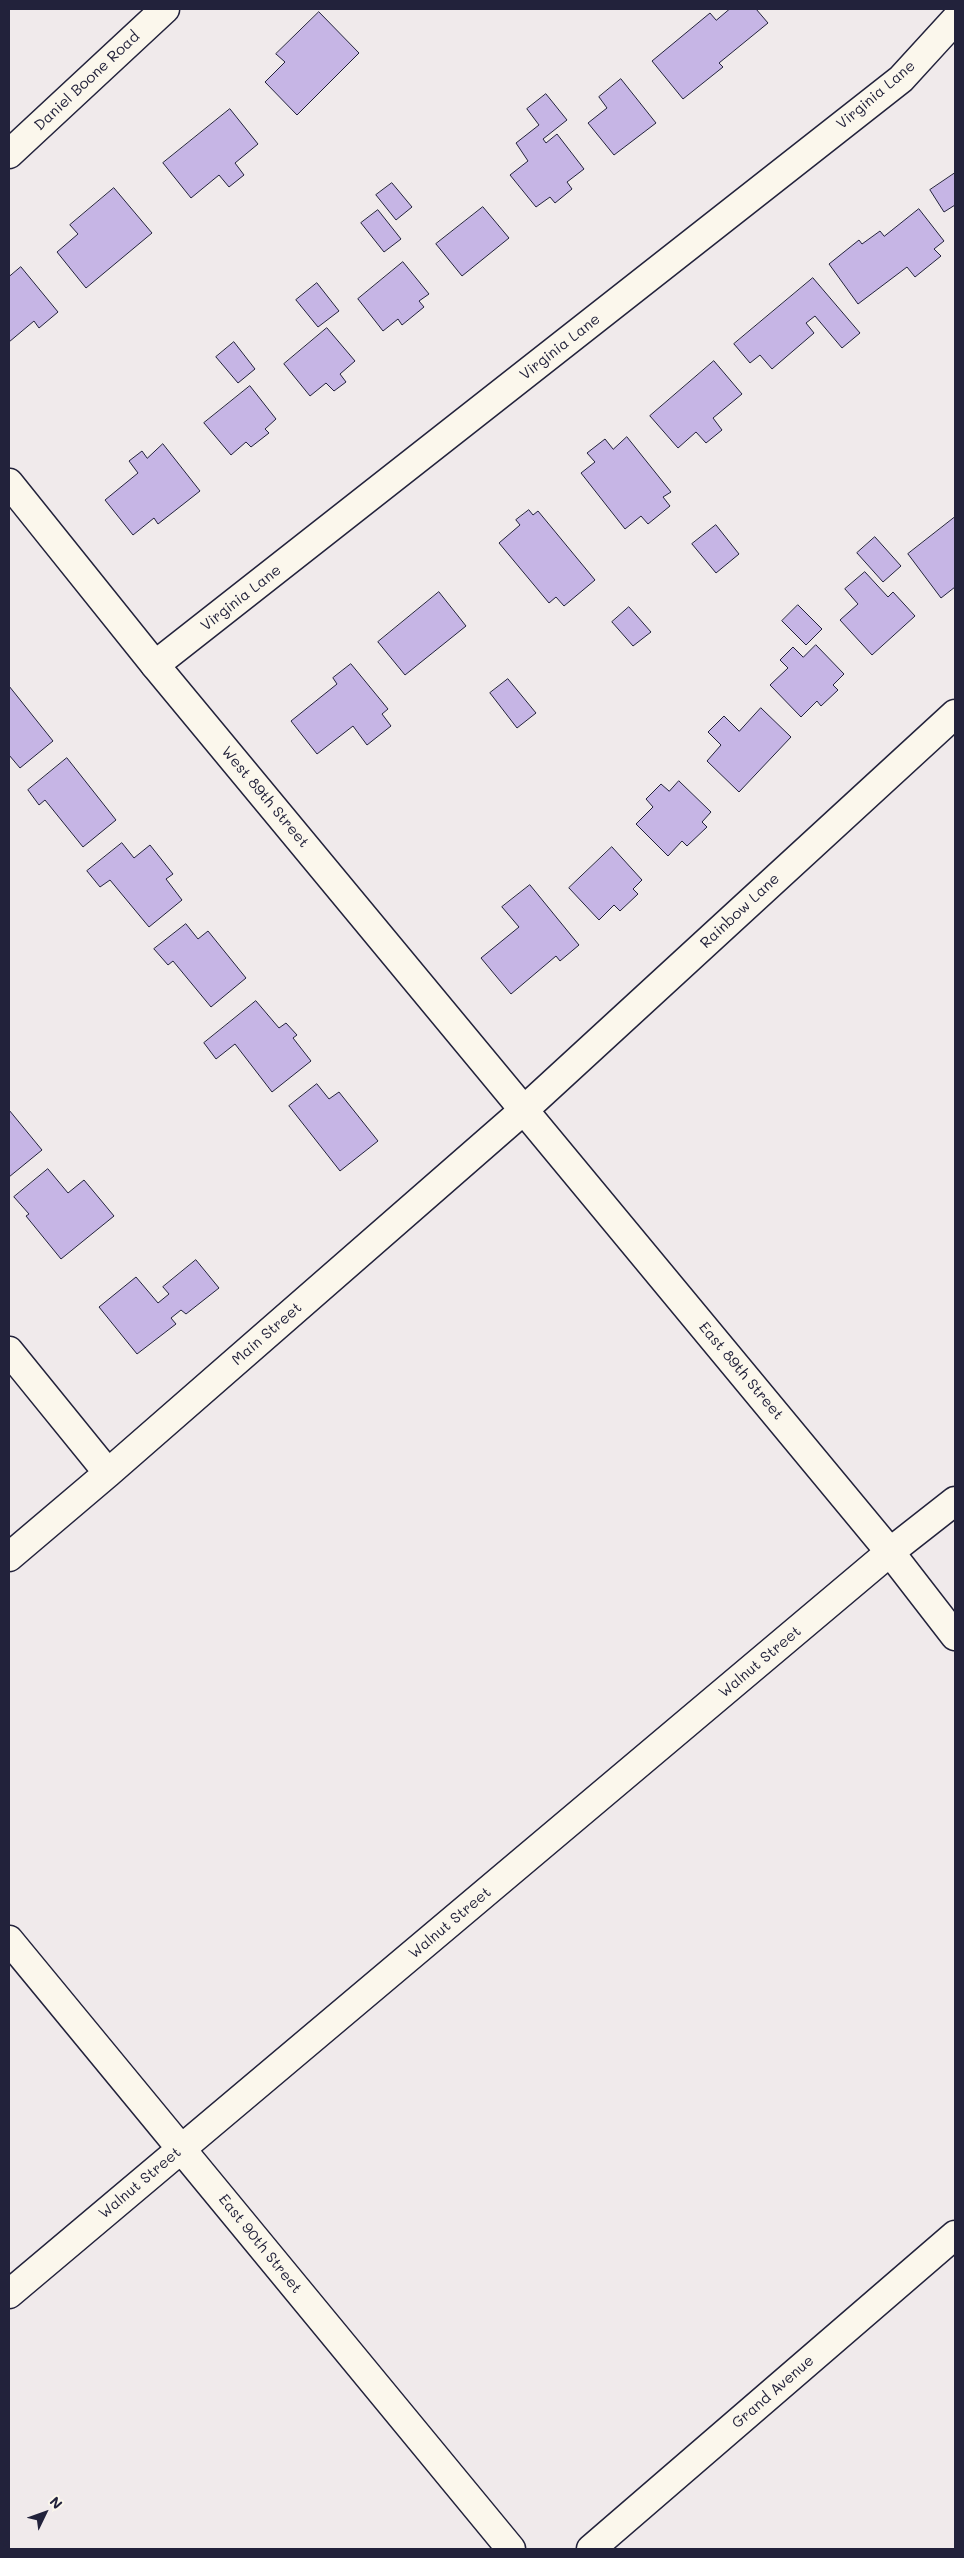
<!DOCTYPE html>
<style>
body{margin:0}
#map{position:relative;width:964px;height:2558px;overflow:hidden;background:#f0eaeb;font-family:Mali,sans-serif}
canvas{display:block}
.frame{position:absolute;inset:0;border:10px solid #22223b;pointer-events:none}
.north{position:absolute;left:20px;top:2488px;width:50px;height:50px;-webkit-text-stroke:4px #fbf7ec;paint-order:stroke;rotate:48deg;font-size:14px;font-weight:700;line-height:20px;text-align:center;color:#22223b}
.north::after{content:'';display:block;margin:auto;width:18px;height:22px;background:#22223b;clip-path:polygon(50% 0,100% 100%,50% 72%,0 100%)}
</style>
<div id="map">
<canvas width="964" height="2558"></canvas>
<div class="frame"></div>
<div class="north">N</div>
</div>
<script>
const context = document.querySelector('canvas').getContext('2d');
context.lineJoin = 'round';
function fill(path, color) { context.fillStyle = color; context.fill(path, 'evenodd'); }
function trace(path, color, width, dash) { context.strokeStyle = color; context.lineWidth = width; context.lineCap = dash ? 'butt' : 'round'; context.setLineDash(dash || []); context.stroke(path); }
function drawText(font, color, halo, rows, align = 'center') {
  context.font = font + ' Mali,sans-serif'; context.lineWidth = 4; context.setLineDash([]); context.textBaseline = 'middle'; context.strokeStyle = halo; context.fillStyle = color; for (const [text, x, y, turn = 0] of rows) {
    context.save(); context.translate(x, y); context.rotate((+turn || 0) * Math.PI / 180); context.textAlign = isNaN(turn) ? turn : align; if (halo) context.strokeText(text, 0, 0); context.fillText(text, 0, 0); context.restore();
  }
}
const building = new Path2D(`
 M730,9h26l12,14 -49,40 4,4 -40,32 -31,-38 58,-48 6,7z
 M319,12l40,41 -62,62 -32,-33 20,-20 -9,-8z
 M621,79l35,44 -42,32 -26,-32 19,-15 -8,-11z
 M546,94l21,26 -24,19 3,4 11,-9 27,35 -17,13 5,7 -17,14 -5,-6 -14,10 -26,-32 18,-14 -12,-18 23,-18 -12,-16z
 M230,109l28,35 -23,19 9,12 -15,12 -10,-12 -28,23 -28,-35z
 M955,173v32l-11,7 -14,-22z
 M392,183l20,24 -16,13 -20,-25z
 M114,188l38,45 -66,55 -29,-36 21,-18 -8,-9z
 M483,207l26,31 -47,38 -26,-32z
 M919,209l25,32 -10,8 7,7 -26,21 -8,-10 -49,37 -29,-40 30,-24 3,4 18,-13 4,5z
 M378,210l23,29 -17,13 -23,-29z
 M403,262l26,32 -10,7 5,6 -22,18 -4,-6 -15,12 -25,-32z
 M21,267l37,45 -19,16 -5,-7 -25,21v-65z
 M813,278l47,55 -18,15 -27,-32 -9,7 8,10 -42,36 -12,-14 -10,8 -16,-19z
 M317,283l22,28 -21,16 -22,-27z
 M327,328l28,33 -15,13 6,8 -12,9 -8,-8 -16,13 -26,-32z
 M234,342l21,27 -17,14 -22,-26z
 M714,361l28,33 -29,24 9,12 -16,13 -10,-11 -18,16 -28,-32z
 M250,386l26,33 -11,10 4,4 -18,14 -5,-5 -15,13 -27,-32z
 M627,437l44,55 -8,5 7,9 -22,18 -7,-8 -16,13 -44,-56 14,-11 -8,-9 18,-14 8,10z
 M163,444l37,47 -42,33 -4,-6 -21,17 -28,-35 33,-27 -9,-12 13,-10 5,7z
 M529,510l4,5 5,-4 57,69 -31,26 -8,-9 -7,6 -50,-60 21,-18 -4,-5z
 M955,517v70l-14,11 -33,-44z
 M716,525l23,29 -23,19 -24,-29z
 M875,537l26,29 -18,16 -26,-29z
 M865,572l23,25 5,-5 22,24 -43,39 -32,-35 18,-16 -13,-15z
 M439,592l27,34 -61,49 -27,-33z
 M798,605l24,24 -16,16 -24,-24z
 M629,607l22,25 -18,14 -21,-24z
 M816,645l28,29 -11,11 5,5 -17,16 -4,-5 -16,16 -31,-32 18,-17 -8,-8 13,-13 10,10z
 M351,664l37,45 -6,5 9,12 -24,19 -14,-19 -36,28 -26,-33 46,-37 -4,-6z
 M508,679l28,34 -19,15 -27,-35z
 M9,686l44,55 -33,27 -11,-13z
 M761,708l30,29 -52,55 -32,-31 14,-16 -13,-13 16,-16 15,15z
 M67,758l49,62 -33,27 -38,-47 -6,5 -11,-15z
 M679,781l32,31 -9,10 5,5 -20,19 -5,-5 -14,15 -32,-32 17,-17 -7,-8 15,-15 8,7z
 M122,843l12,15 16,-13 23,29 -7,5 16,21 -33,27 -39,-47 -10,7 -13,-16z
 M612,847l30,33 -9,9 5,5 -18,17 -6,-6 -15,15 -30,-32z
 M530,885l49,60 -19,16 -4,-5 -45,38 -30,-36 38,-31 -17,-20z
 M186,924l12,15 10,-8 38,47 -35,29 -38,-46 -5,4 -14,-16z
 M256,1001l23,27 7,-5 11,12 -4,3 18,23 -39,31 -37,-48 -19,15 -12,-16z
 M317,1084l12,15 10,-7 39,49 -38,30 -51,-65z
 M9,1110l33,40 -33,27z
 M48,1169l20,24 16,-13 30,36 -53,43 -35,-43 3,-2 -15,-17z
 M196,1260l23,28 -33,26 -5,-4 -10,8 5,6 -39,30 -38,-47 37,-30 22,26 11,-9 -6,-7z`);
const minor = new Path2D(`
 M9,154l156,-145
 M155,665l746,-586 54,-59
 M9,1351l99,122
 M9,1557l99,-84 417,-364 430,-395
 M9,1940l502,609
 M9,2294l881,-742 65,-51
 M591,2549l364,-314`);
const tertiary = new Path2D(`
 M9,483l146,182 735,887 65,84`);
const streetNames = [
 ["Daniel Boone Road",87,81,-43],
 ["Virginia Lane",876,95,-40],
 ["Virginia Lane",560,347,-38],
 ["Virginia Lane",241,598,-38],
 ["West 89th Street",265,797,50],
 ["Rainbow Lane",740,911,-43],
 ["Main Street",267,1334,-41],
 ["East 89th Street",741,1371,50],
 ["Walnut Street",760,1662,-40],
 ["Walnut Street",450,1923,-40],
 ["Walnut Street",140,2183,-40],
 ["East 90th Street",260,2244,51],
 ["Grand Avenue",773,2392,-41]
];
fill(building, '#c6b5e5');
trace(building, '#22223b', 1);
trace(minor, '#22223b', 31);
trace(tertiary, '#22223b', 31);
trace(minor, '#fbf7ec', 28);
trace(tertiary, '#fbf7ec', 28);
drawText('15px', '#22223b', '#fbf7ec', streetNames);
</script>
